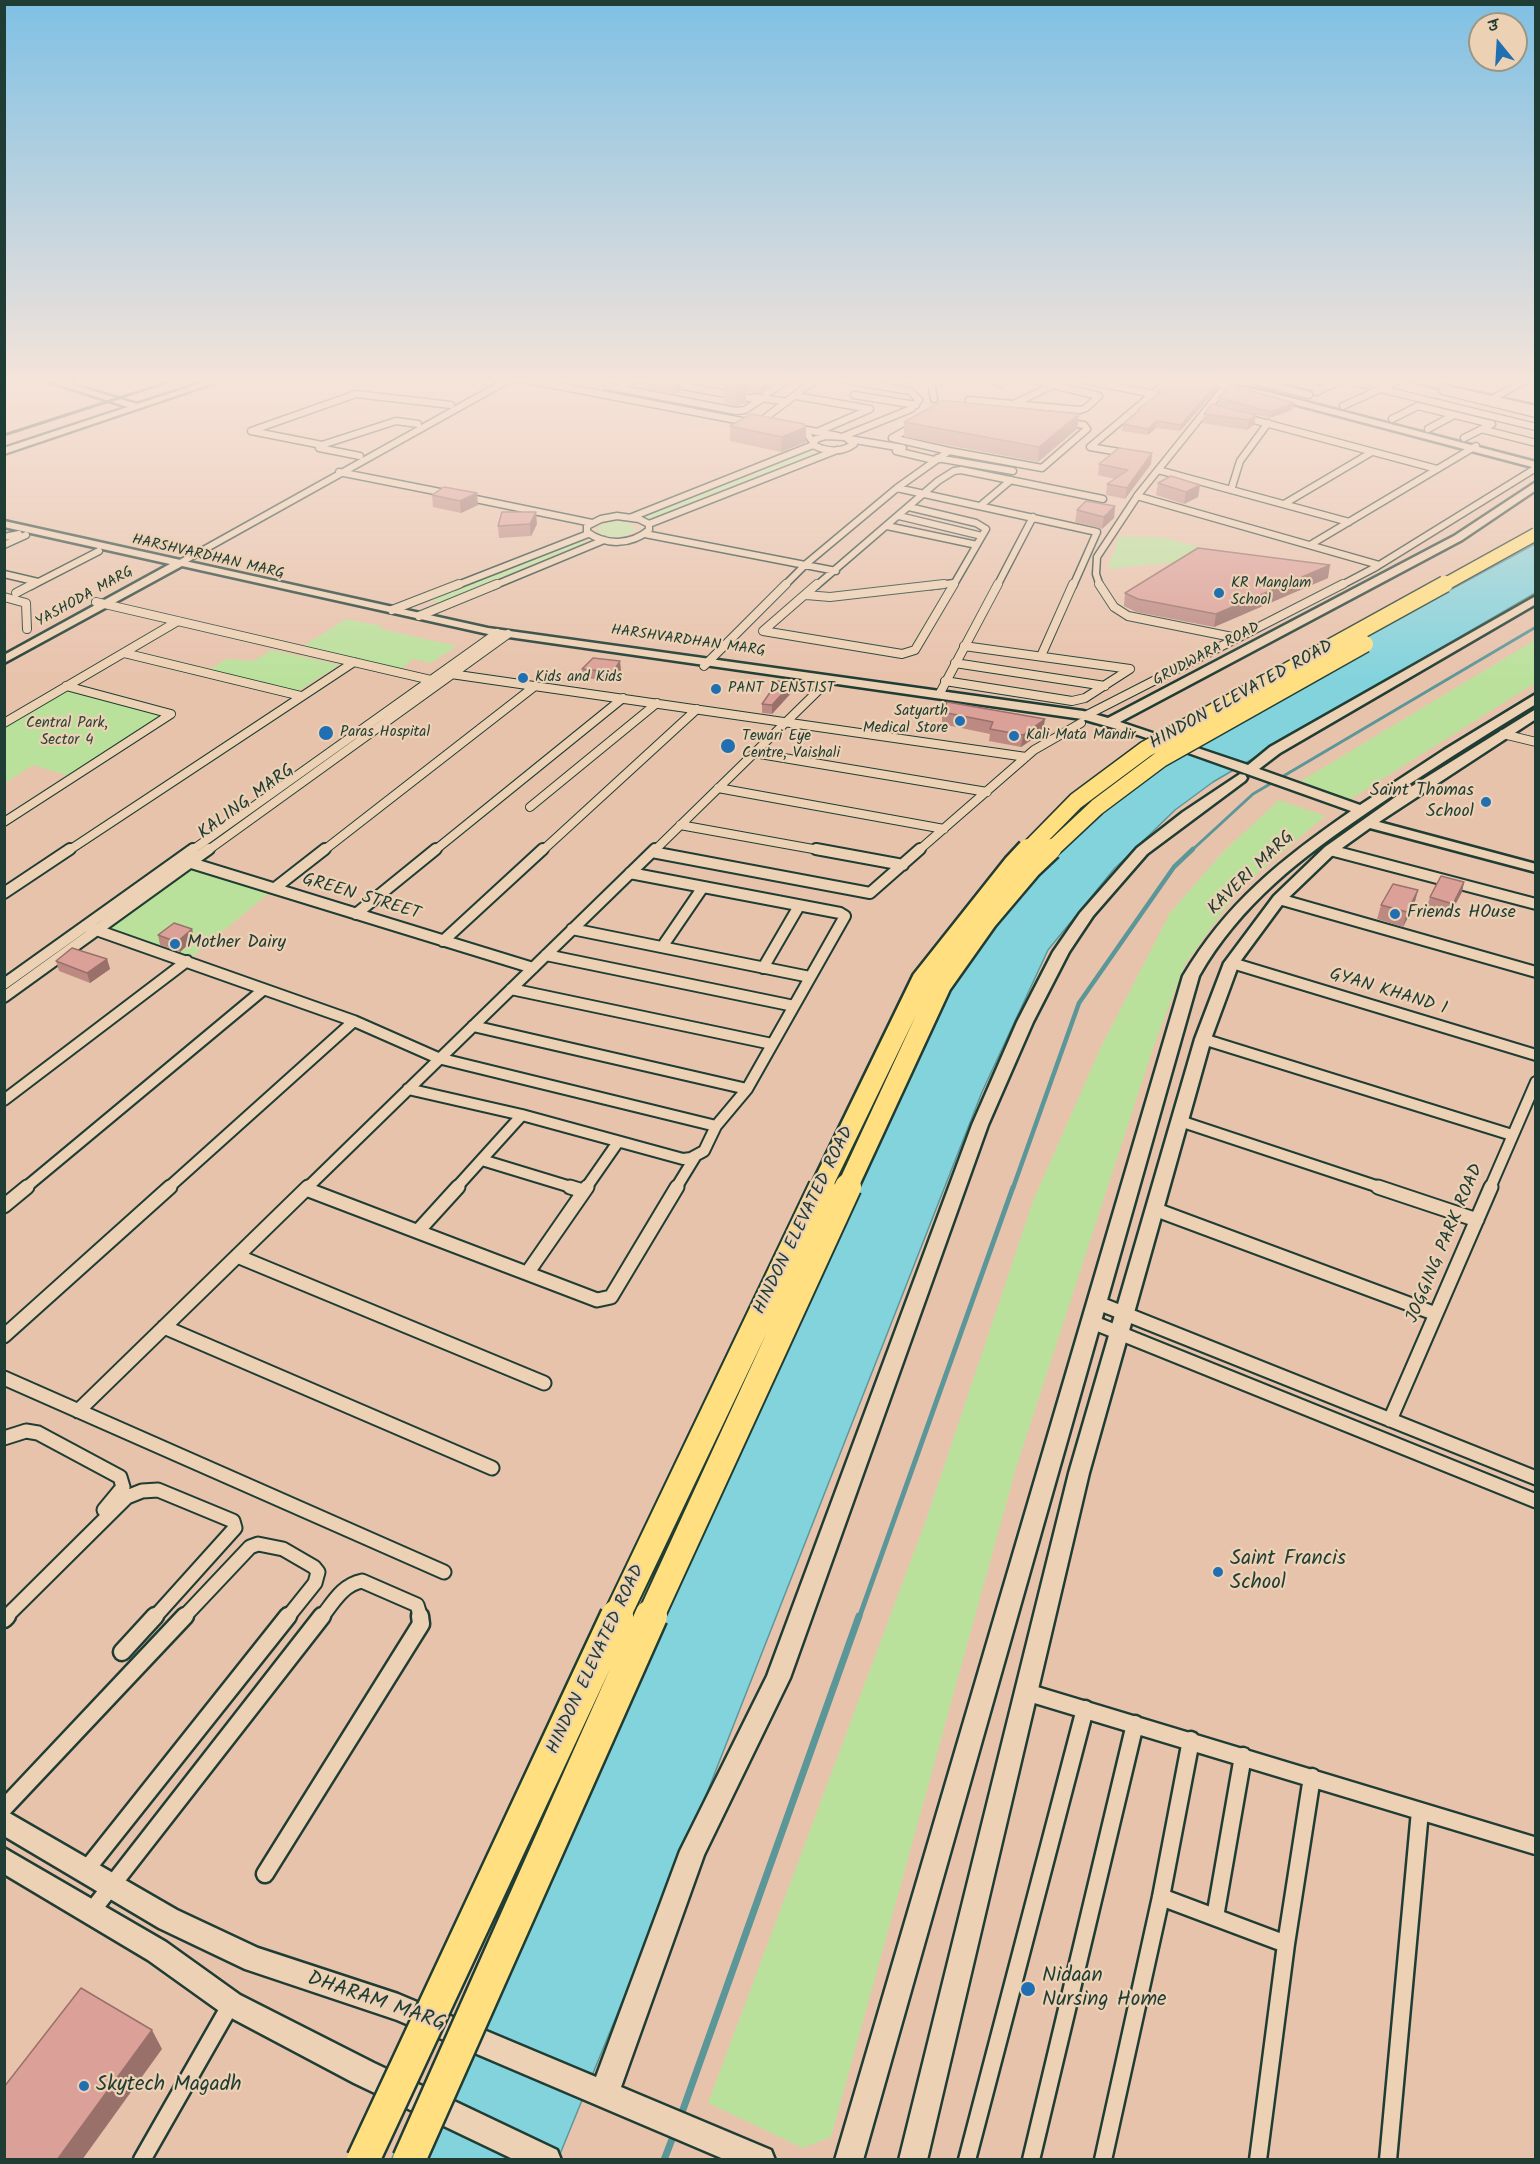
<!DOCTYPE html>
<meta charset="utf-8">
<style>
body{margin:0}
#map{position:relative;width:1540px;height:2164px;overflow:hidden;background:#e8c3ac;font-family:Kalam,"Playpen Sans Deva",sans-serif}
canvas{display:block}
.frame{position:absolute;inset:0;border:6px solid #1f3d34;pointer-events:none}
.north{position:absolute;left:1468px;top:12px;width:60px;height:60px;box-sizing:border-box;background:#edd1b4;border:2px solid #9b9681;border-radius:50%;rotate:342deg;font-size:16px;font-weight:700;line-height:24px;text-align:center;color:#1f3d34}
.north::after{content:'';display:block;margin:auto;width:21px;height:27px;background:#1f6fb2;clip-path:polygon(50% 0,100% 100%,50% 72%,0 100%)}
</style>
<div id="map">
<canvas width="1540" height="2164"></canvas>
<div class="frame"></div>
<div class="north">उ</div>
</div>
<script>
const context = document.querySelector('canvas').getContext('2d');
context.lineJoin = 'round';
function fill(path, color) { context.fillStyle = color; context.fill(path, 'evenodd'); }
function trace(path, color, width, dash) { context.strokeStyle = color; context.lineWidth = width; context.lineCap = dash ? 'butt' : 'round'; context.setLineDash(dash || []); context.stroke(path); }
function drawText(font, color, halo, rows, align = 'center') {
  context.font = font + ' Kalam,sans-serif'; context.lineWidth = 4.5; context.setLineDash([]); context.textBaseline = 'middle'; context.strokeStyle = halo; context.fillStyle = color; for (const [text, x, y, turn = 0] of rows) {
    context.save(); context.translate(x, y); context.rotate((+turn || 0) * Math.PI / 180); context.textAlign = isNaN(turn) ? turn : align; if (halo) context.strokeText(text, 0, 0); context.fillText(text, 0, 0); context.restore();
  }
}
const green = new Path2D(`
 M805,451l9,1 2,3 -162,64h-8l-4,-4z
 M613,521c9,1 18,0 23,8 -10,10 -25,9 -37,4l-2,-4 2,-3z
 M1119,536l43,1 70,19 -124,13z
 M582,540l7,4 -148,59 -13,-5z
 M346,619l36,7 -2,3 77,17 -26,17 -18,-4 -12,10 -99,-22z
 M1535,640v43l-186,117 -48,-19z
 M271,650l68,15 -46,29 -88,-22 21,-13 28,2z
 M65,690l102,25 -98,61 -36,-11 -28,18v-57z
 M1279,800l46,16 -86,73 -54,75 -32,84 -137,420 -185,669 -28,11 -95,-45 218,-583 107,-319 68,-154 69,-134 52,-60z
 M191,863l84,25 -88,73 -90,-30z`);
const water = new Path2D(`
 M1535,544v49l-322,189 -38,28 -61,59 -66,81 -66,142 -288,734 -136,333 -167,1 145,-300 303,-667 69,-166 112,-154 114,-106 115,-68z`);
const streamFar3 = new Path2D(`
 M1191,851l62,-57 283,-167`);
const streamFar2 = new Path2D(`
 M1013,1188l66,-185 95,-136 19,-18`);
const streamFar1 = new Path2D(`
 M859,1618l154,-431`);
const stream = new Path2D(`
 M680,2118l179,-502
 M664,2160l10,-26`);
const streetFar4 = new Path2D(`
 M826,377l84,14 9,9 -8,9 -69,28
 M884,377l25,3 2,-3
 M930,377l4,22
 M992,377l-3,1 11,6
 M1069,377l84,17
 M1239,377l70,18
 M1271,377l50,12
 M1212,379l6,-2
 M1342,379l23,6
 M1233,384l-9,4 -87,108 242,69
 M607,386l129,25 9,-1 15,-10
 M618,388l17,-8 9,-1 116,21
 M1381,389l155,38
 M1443,391l93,23
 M1316,392l33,-15
 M766,394l27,-17
 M854,395l62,10
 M796,396l74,13 -53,23
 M755,397l32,5
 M1492,399l39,-22
 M969,400l111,10 6,-2 13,-12 -63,-15
 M1014,404l39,-19
 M1343,406l61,-28
 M1243,417l194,52
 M1392,419l26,-13 73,18
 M418,424l-22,-3 -74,24 -71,-14 105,-37 95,11
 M757,424l62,-47
 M802,429l36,7
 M1428,429l26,-14
 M1481,429l55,14
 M794,432l13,2 6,8
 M826,436l19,1 9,7c-13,9 -27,8 -41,1l3,-6z
 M1464,438l28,-14
 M849,439l54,9
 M319,448l41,8
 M896,451l38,9
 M949,451l93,17 45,-39 -3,-4 -21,-3
 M1119,452l-29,-5 83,-70
 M937,458l76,13
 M1158,470l191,52
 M339,472l111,22
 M897,488l200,44 -24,54
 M1231,490l9,-29 28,-38
 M466,497l126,26
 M1284,504l88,-52
 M980,506l31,-26
 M909,507l67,16 10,6 -33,57
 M617,516l22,3 10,5v6c-18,15 -43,16 -62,2v-6l14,-7z
 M899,516l83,20
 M632,517l181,-72
 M649,524l188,-74
 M887,526l90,19
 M645,534l191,37
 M4,537l15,-3
 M4,545l22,-10
 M1310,545l166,-99
 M180,563l330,-184h12l230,44
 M4,574l34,8
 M31,586l68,-35
 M455,586l133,-52
 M493,586l111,-46
 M784,586l22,-22 91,-76 52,-37 -57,-13 22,-12
 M816,586l122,-105 16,-10 7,-1 142,29
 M931,586l23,-3
 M997,586l36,-69
 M1100,586l-4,-12 1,-17 39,-59
 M1340,586l36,-19 160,-99`);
const streetFar3 = new Path2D(`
 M817,584l-54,47 139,23 13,-4 39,-66
 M1099,584l15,23 14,9 109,22
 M16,593l17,-9
 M806,595l24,2 114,-13
 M4,597l22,6 1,26
 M96,602l335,78
 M392,610l67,-26
 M419,616l78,-32
 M124,653l177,43
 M1041,656l32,-72
 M955,663l150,23
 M704,666l82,-82
 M451,674l575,83
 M945,681l127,20 13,-3 45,-29 -166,-23
 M940,693l58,-109
 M1085,716l258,-132
 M4,723l174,-102
 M1503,734l33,8
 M754,753l233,39
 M1425,784l20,7
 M718,788l226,41
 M530,807l127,-104
 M4,822l167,-108 -105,-28
 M680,825l144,26
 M1330,850l3,1
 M68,851l286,-189
 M191,851l306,-218
 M207,851l301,-217
 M323,851l212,-165
 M434,851l189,-153
 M542,851l155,-142
 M654,851l171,-167
 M918,851l116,-101 47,-27`);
const streetFar2 = new Path2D(`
 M816,849l87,16
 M1330,850l206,54
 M652,852l218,41 50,-44
 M188,862l345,106
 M275,888l50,-39
 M4,893l66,-44
 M1279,899l257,73
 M356,914l80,-65
 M85,926l269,95 84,37 278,68
 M572,929l238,48
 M443,941l100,-92
 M662,947l41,-60
 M546,955l248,51
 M1232,963l304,92
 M763,968l36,-62
 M4,984l189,-135
 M511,989l261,55
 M4,997l205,-148
 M473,1026l274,63
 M1203,1039l309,96
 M408,1089l114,26 161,44 8,-1 13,-7 12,-25 31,-37 98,-173 -5,-3 -210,-40
 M4,1100l183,-139
 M1180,1121l202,67
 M482,1160l92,28
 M25,1188l238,-198
 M168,1188l186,-167
 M307,1188l348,-339
 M456,1188l66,-73
 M586,1188l32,-46
 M676,1188l19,-31
 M1490,1188l46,-106`);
const streetFar1 = new Path2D(`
 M570,1187l13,4
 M1378,1187l99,33
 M306,1189l291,111 14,-3 66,-110
 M4,1206l23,-19
 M1154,1209l282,105
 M418,1231l40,-44
 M237,1256l307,127
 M528,1272l59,-85
 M1098,1303l438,175
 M1092,1322l444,179
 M164,1327l328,141
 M4,1336l166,-149
 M4,1378l440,194
 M78,1411l230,-224
 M1390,1420l101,-233
 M4,1438l22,-7 12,2 82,44 3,10 -19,23
 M5,1618l122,-121 15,-6 16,-1 75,31 2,7 -81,90
 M183,1618l67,-71 8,-3 25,5 31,18 4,5 -3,11 -28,35
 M321,1618c12,-15 21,-33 41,-37l55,24 4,13`);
const street = new Path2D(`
 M4,1619l3,-3
 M122,1652l33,-36
 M1026,1692l510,154
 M4,1808l181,-192
 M86,1870l202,-254
 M265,1874l156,-250 -1,-8
 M1161,1897l125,47
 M91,1912l231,-296
 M1215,1917l28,-161
 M142,2160l89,-156
 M967,2160l118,-451
 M1031,2160l104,-436
 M1103,2160l58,-263 30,-157
 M1258,2160l28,-216 26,-167
 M1388,2160l32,-349`);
const secondary = new Path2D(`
 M35,377h11l91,27 84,-27h11l-228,77v-6l124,-41z
 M1177,377h14l77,15 268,70v6l-269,-71z
 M1395,377h13l128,29v6z
 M1536,482v8l-74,50 -342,182 128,43 22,-18 266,-151v8l-256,149 -21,16 101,36 84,-55 92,-56v10c-56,34 -111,69 -165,106 -68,46 -131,94 -172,166l-336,1184h-28l348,-1184c43,-73 100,-118 168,-165l-213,-76 -56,-16 -594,-85 -306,-68 -178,97v-8l166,-91 -166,-37v-6l484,107 595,83 25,7 346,-182z
 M1536,709v10l-157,103 157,42v8l-166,-44 -35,25 -51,49 -45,61 -28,76 -122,434 -162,687h-28l170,-687 126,-434 29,-76 50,-67 51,-49 76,-54z
 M1240,774l5,1 2,3 -2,3 -98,73 -54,62 -24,36 -36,70 -45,103 -198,553 -86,177 -83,232 150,63 4,10h-49l-329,-140 -152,-51 -86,-41 -155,-92v-26l173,100 81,38 140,46 198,83 84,-226 87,-175 205,-551 45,-103 36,-70 27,-39 57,-65 46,-36z
 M4,1848l162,94 74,53 134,68 183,87 4,10h-46l-161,-77 -132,-70 -74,-53 -144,-86z`);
const rail = new Path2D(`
 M4,435l180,-58`);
const highwayBridgeFar4 = new Path2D(`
 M1442,586l94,-52`);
const highwayBridgeFar3 = new Path2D(`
 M1027,851l49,-50 70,-52 299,-165
 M1050,851l47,-44 64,-48 204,-115`);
const highwayBridgeFar2 = new Path2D(`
 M821,1188l101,-208 92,-116 14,-15
 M847,1188l94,-203 46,-65 44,-52 20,-19`);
const highwayBridgeFar1 = new Path2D(`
 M616,1618l206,-431
 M650,1618l198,-431`);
const highwayBridge = new Path2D(`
 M363,2160l254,-544
 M409,2160l242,-544`);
const wall = new Path2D(`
 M648,377h58l-11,6 -15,-3 1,11 -6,3 -26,-5z
 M723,377h64l-26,16 -15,-1v11l-10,3 -13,-3z
 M1218,382l-1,7 -37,42 -24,-3 -8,7 -26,-4 1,-7 14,-12 1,-3 18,-13v-4z
 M1219,398l75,5 -2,7 -23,8 -51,-14z
 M1079,414l-2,15 -39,33 -134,-25v-15z
 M1204,414l52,1 -2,10 -7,5 -45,-7z
 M730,426l76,16 -25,10 -51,-11z
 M1152,453l-1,11 -26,35 -19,-4 1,-11 8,-5 -17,-4 1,-11z
 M1158,483l42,2 -2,12 -14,7 -28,-9z
 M432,495l46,10 -17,8 -28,-6z
 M1115,506l-1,12 -12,11 -27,-7 2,-12z
 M537,524l-6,12 -32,2 -1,-12z
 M1328,578l-114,49 -78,-15 -12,-6 1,-13z
 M582,669l39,1 -7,11 -31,-3z
 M793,691l-21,23 -10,-1v-9z
 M942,712l101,20 -22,15 -32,-6 1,-7 -48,-10z
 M1464,882l-2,10 -12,22 -23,-7 3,-10z
 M1418,890l-4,15 -11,22 -26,-8 4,-14z
 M192,929l2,10 -14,13 -20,-7 -2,-10z
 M107,959l3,10 -20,14 -31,-12 -3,-10z`);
const shadedWall = new Path2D(`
 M675,377h5l1,14 -6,3z
 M695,377h11l-11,6z
 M736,377h10v26l-10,3z
 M761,377h26l-26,16z
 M1218,382l-1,7 -37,42 1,-6z
 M1294,403l-2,7 -23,8 2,-6z
 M1079,414l-2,15 -39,33 1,-15z
 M1256,415l-2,10 -7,5 2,-10z
 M1157,421l-1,7 -8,7v-6z
 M806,427v15l-25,10 1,-15z
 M1152,453l-1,11 -26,35 2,-11z
 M1200,485l-2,12 -14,7 2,-12z
 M477,493l1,12 -17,8 -1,-12z
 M1115,506l-1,12 -12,11 2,-12z
 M536,512l1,12 -6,12 -1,-12z
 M1330,565l-2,13 -114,49 2,-13z
 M620,661l1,9 -7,11 -1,-9z
 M793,682v9l-21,23v-9z
 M1045,719l-2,13 -22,15 2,-12z
 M1464,882l-2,10 -12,22 3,-10z
 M1418,890l-4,15 -11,22 4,-15z
 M192,929l2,10 -14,13 -3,-10z
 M107,959l3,10 -20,14 -3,-10z
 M152,2030l10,19 -80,111h-25z`);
const building = new Path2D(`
 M1175,377h11l32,5 -37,43 -24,-4 -9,8 -25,-5 17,-14 -2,-1 23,-16 -5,-1z
 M1230,385l64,18 -23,9 -52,-14z
 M942,401h6l131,13 -40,33 -135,-25z
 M1212,404l44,11 -7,5 -45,-6z
 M751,414l53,10 2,3 -24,10 -52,-11z
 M1119,448l33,5 -25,35 -20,-4 21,-14 -29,-6z
 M1171,476l29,9 -14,7 -28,-9z
 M444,487l33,6 -17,8 -28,-6z
 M1086,501l29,5 -11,11 -27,-7z
 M502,512h34l-6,12 -32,2z
 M1198,548l132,17 -114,49 -78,-15 -13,-6z
 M593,658l27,3 -7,11 -31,-3z
 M778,681l15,1 -21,23 -10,-1z
 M947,702l98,17 -22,16 -33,-6 3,-7 -51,-10z
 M1441,876l23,6 -11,22 -23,-7z
 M1393,884l25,6 -11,22 -26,-7z
 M174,923l18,6 -15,13 -19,-7z
 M72,948l35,11 -20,14 -31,-12z
 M81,1988l71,42 -95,130h-53v-73z`);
const markers = [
 [1219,593,6,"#1f6fb2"],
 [523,678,6,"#1f6fb2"],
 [716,689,6,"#1f6fb2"],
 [960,721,6,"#1f6fb2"],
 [326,733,8,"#1f6fb2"],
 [1014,736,6,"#1f6fb2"],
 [728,746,8,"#1f6fb2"],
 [1486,802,6,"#1f6fb2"],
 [1395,914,6,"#1f6fb2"],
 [175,944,6,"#1f6fb2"],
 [1218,1572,6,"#1f6fb2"],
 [1028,1989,8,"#1f6fb2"],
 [84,2086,6,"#1f6fb2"]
];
const farStreetnames = [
 ["HARSHVARDHAN MARG",208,558,13],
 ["YASHODA MARG",85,598,-29],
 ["HARSHVARDHAN MARG",688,642,8],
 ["GRUDWARA ROAD",1207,655,-28]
];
const farPoinames = [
 ["KR Manglam",1231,584],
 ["School",1231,601],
 ["Kids and Kids",535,678],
 ["PANT DENSTIST",728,689],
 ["Satyarth",948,712,"right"],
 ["Medical Store",948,729,"right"],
 ["Paras Hospital",340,733],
 ["Kali Mata Mandir",1026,736],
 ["Tewari Eye",742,737],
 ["Centre, Vaishali",742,754]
];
const farParknames = [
 ["Central Park,",67,724],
 ["Sector 4",67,741]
];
const streetNames = [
 ["HINDON ELEVATED ROAD",1242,696,-29],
 ["KALING MARG",247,803,-36],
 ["KAVERI MARG",1252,874,-44],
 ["GREEN STREET",361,898,17],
 ["GYAN KHAND 1",1388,993,17],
 ["HINDON ELEVATED ROAD",805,1221,-64],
 ["JOGGING PARK ROAD",1446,1244,-67],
 ["HINDON ELEVATED ROAD",597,1660,-65]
];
const poiNames = [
 ["Saint Thomas",1474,792,"right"],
 ["School",1474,813,"right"],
 ["Friends HOuse",1407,914],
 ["Mother Dairy",187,944]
];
const nearPoinames = [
 ["Saint Francis",1230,1560],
 ["School",1230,1584],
 ["Nidaan",1042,1977],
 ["Nursing Home",1042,2001],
 ["Skytech Magadh",96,2086]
];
const nearStreetnames = [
 ["DHARAM MARG",376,2003,19]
];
fill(green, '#bae19c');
fill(water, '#83d3dd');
trace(water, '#5b9799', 1.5);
trace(streamFar3, '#5b9799', 3);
trace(streamFar2, '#5b9799', 4.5);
trace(streamFar1, '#5b9799', 5);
trace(stream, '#5b9799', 7);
trace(streetFar4, '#1f3d34', 9);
trace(streetFar3, '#1f3d34', 10);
trace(streetFar2, '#1f3d34', 14);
trace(streetFar1, '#1f3d34', 17);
trace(street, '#1f3d34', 21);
trace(secondary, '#1f3d34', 5);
trace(streetFar4, '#edd1b4', 6);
trace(streetFar3, '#edd1b4', 8);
trace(streetFar2, '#edd1b4', 10);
trace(streetFar1, '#edd1b4', 13);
trace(street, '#edd1b4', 16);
fill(secondary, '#edd1b4');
trace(rail, '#1f3d34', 3);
trace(highwayBridgeFar4, '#1f3d34', 15, []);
trace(highwayBridgeFar3, '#1f3d34', 19, []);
trace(highwayBridgeFar2, '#1f3d34', 25, []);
trace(highwayBridgeFar1, '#1f3d34', 30, []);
trace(highwayBridge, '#1f3d34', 37, []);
trace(highwayBridgeFar4, '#ffdf80', 12);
trace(highwayBridgeFar3, '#ffdf80', 16);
trace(highwayBridgeFar2, '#ffdf80', 20);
trace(highwayBridgeFar1, '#ffdf80', 26);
trace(highwayBridge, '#ffdf80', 32);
fill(wall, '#bc8a83');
fill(shadedWall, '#99716a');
fill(building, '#dba198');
trace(building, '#99716a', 1.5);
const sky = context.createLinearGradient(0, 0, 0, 679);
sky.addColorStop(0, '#7fc0e4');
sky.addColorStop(0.56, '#f5e4da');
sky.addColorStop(1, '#f5e4da00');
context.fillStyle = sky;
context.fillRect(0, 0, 1540, 679);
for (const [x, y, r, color] of markers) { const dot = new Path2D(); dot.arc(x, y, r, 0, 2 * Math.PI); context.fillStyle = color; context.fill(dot); trace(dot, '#edd1b4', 2); }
drawText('15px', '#1f3d34', '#edd1b4', farStreetnames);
drawText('15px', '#1f3d34', '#edd1b4', farPoinames, 'left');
drawText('15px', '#274539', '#edd1b4', farParknames);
drawText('18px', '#1f3d34', '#edd1b4', streetNames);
drawText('18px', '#1f3d34', '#edd1b4', poiNames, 'left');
drawText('21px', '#1f3d34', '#edd1b4', nearPoinames, 'left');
drawText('21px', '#1f3d34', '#edd1b4', nearStreetnames);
</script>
